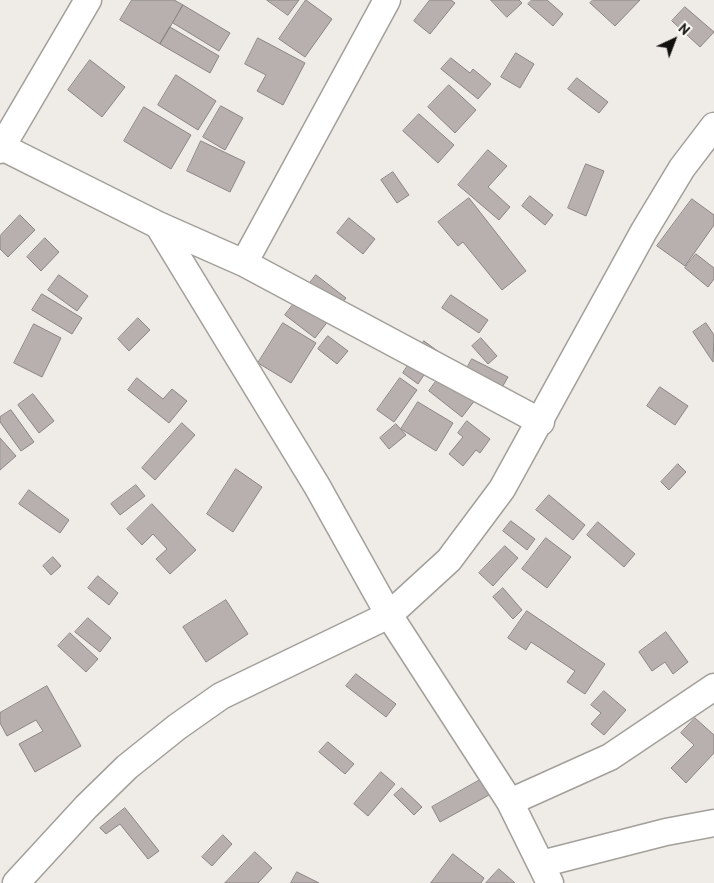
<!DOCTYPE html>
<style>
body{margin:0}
#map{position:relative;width:714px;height:883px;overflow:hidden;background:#efebe6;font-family:"PT Sans",sans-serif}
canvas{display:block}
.north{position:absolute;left:649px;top:15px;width:50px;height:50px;-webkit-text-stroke:4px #fcf8f3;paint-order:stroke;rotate:43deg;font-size:14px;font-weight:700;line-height:20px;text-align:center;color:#11100e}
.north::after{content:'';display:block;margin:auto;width:18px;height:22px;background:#11100e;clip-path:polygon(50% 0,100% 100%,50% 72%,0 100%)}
</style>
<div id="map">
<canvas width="714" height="883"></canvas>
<div class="north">N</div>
</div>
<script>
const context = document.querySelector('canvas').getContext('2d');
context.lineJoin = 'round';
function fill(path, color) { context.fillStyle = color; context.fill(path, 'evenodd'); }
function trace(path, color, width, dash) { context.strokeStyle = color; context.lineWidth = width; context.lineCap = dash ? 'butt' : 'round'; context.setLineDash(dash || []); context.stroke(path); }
const building = new Path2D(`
 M132,0h42l9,5 -23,39 -40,-24z
 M267,0h32l-11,15z
 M306,0l26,19 -27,38 -26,-18z
 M430,0h21l4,3 -25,31 -16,-13z
 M491,0h28l3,3 -15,14z
 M532,0h15l16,14 -10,12 -25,-22z
 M593,0h47l-25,26 -25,-23z
 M183,5l47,28 -11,18 -46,-28z
 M685,7l29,25 -14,15 -28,-26z
 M170,27l49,29 -9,17 -50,-29z
 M258,38l47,25 -22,42 -26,-14 9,-16 -21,-11z
 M516,53l18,11 -14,24 -19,-11z
 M451,58l19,15 3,-4 18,15 -13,15 -37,-30z
 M90,60l35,27 -23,30 -34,-27z
 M176,75l40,26 -18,29 -40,-25z
 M577,78l31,24 -9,11 -31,-24z
 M449,85l27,25 -21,23 -27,-26z
 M221,106l22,12 -18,32 -22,-13z
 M144,107l47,28 -20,34 -47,-28z
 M419,114l35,31 -16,18 -35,-32z
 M201,141l44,21 -15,30 -43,-21z
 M488,150l19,16 -19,21 22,20 -11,13 -41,-35z
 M586,164l18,7 -18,45 -18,-8z
 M393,172l16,23 -12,8 -16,-23z
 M530,196l23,19 -8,10 -23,-19z
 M469,198l57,73 -24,19 -39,-48 -5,4 -20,-24z
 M692,199l22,16v10l-29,41 -28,-20z
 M20,215l15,15 -27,27 -8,-8v-13z
 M349,218l26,21 -12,15 -26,-21z
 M45,238l14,14 -18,19 -14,-14z
 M696,254l18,14v11l-6,8 -23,-19z
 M59,275l29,21 -11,15 -29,-21z
 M316,275l30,23 -31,40 -30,-23z
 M42,294l40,24 -10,16 -40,-24z
 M451,295l37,25 -9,13 -37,-25z
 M138,318l12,12 -21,21 -11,-12z
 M283,323l33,20 -25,40 -33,-20z
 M706,323l8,12 -1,27 -20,-30z
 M34,324l27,14 -19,39 -28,-14z
 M328,336l20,15 -11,13 -19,-15z
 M481,338l16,18 -9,8 -16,-18z
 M424,341l15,11 -21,32 -15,-11z
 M472,359l36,18 -8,14 -35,-19z
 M448,365l34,26 -20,26 -33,-26z
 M137,378l26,21 9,-10 15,12 -18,22 -41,-33z
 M400,378l17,12 -23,32 -17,-12z
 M660,387l28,19 -13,19 -28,-19z
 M33,394l21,27 -15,12 -21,-28z
 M418,402l35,21 -17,28 -35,-22z
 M11,410l23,32 -13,9 -21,-29v-5z
 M467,421l23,18 -10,14 -4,-3 -13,16 -14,-12 14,-17 -5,-4z
 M182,423l13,12 -40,45 -13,-12z
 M396,424l10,11 -17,14 -9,-11z
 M0,438l16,18 -16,14z
 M678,464l8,8 -17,18 -8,-8z
 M236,469l26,18 -29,45 -26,-18z
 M136,485l9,11 -25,19 -9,-11z
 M29,490l40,30 -9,13 -41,-29z
 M549,495l36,30 -12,15 -37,-30z
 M152,504l44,46 -26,24 -14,-15 11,-10 -14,-15 -11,11 -15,-16z
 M511,521l24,18 -8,11 -24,-19z
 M598,522l37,32 -11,13 -37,-32z
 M546,538l25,19 -24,31 -25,-19z
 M505,546l13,12 -25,28 -14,-13z
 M53,557l8,9 -10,9 -8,-9z
 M98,576l20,17 -9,12 -21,-17z
 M503,588l19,22 -9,9 -20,-22z
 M226,600l22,34 -42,28 -23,-35z
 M527,611l78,53 -20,30 -18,-12 8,-11 -44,-29 -5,8 -18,-12z
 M88,618l23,20 -11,14 -25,-20z
 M666,632l22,30 -15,12 -8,-12 -13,9 -13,-19z
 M70,633l28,26 -12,13 -28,-26z
 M356,674l40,30 -10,13 -40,-31z
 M47,686l34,60 -46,26 -16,-28 24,-13 -7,-11 -29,16 -7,-13v-10z
 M604,691l22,19 -22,25 -13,-11 10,-11 -10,-8z
 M695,718l19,17v18l-28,30 -15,-15 23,-23 -13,-12z
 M328,742l26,22 -9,10 -26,-22z
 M381,772l14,12 -27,32 -14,-12z
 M480,780l9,15 -49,27 -8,-15z
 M402,788l20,19 -8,8 -20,-20z
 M125,808l34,43 -11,8 -28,-35 -14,10 -6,-6z
 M223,835l9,9 -20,22 -10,-9z
 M255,852l17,16 -14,15h-33z
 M453,854l31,24 -3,5h-50z
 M499,869l16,14h-29z
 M297,872l22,11h-28z`);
const minor = new Path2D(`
 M2,147l156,78 86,38 297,159
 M0,150l88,-150
 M158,225l159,261 72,129 121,187 40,81
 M244,263l143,-263
 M510,802l100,-45 104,-70
 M541,864l125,-32 48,-9
 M16,883l70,-76 41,-40 50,-40 44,-31 168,-81 60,-55 53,-71 142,-258 38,-63 32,-42`);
fill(building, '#b7b0af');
trace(building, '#8c8585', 1);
trace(minor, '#a39f9a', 29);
trace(minor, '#fff', 26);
</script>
